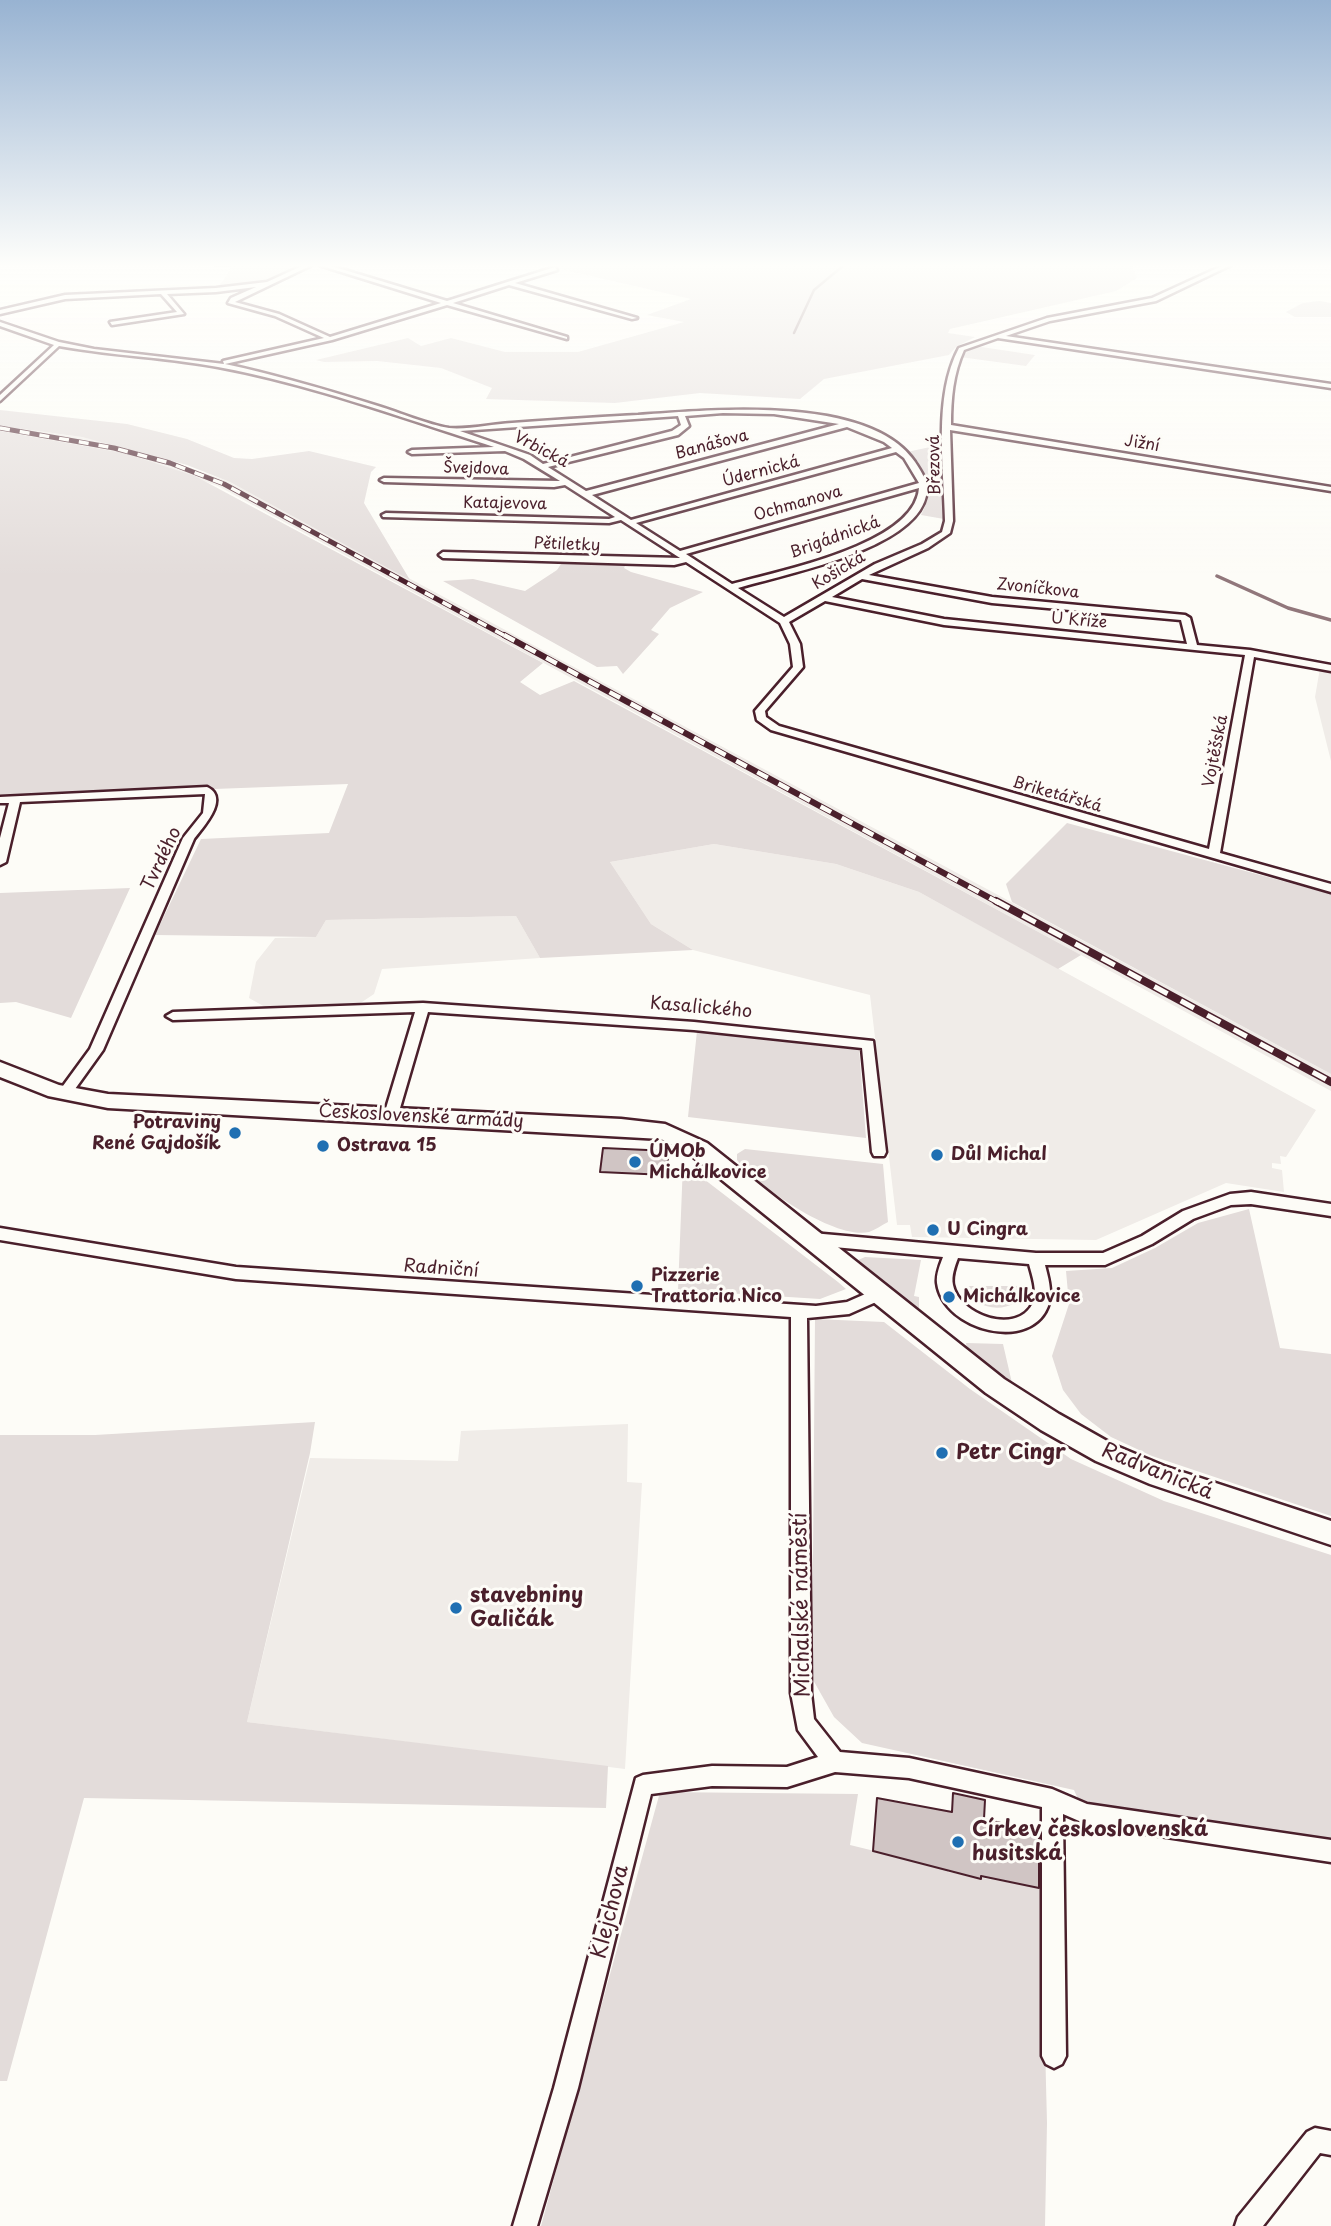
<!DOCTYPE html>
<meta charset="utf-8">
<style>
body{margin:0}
canvas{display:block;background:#fdfcf7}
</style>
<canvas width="1331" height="2226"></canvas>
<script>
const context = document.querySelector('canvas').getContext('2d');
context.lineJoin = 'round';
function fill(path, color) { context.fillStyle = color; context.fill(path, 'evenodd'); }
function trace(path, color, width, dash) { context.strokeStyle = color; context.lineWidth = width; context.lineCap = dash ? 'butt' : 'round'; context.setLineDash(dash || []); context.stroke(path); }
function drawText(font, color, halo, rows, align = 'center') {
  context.font = font + ' "Playpen Sans",sans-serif'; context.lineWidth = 6; context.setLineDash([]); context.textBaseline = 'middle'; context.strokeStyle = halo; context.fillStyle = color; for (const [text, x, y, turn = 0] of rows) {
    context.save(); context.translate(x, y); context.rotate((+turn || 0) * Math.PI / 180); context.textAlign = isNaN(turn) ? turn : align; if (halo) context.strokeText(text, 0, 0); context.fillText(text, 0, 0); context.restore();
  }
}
const built = new Path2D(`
 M0,426l82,11 52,11 96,34 1101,592v17l-1113,-605 -94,-33 -124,-22z
 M1320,668l11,2v91l-16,-64z
 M714,844l122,20 83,28 397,218 -30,47 -6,-1 1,8 -9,-1v5l10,2 2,22 -58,-9 -130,57 -184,-3 -2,-12h-13l-27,-230 -177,-45 -42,-26 -41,-62z
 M516,916l24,42 -158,11 -8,25 -15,10 -92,4 -18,-10 7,-36 19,-24 41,-1 10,-17z
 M628,1424l-1,58 15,1 -17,286 -378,-47 63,-264 148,3 3,-30z`);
const green = new Path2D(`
 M168,265h138l-36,15 -53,9 15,-22z
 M543,265h589l5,13 -21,13 -166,38 -2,4 27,4 -19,10 -7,8 -125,24 -24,20 -100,-6 -85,10 -129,-4 6,-11 -51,-20 -64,-7 -53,1 -8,-2 92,-22 13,8 30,-8 54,14h73l106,-30 -37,-7 44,-16z
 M1319,301l12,2v14h-36l-9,-5 17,-9z
 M975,346l60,9 -9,11 -66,-9z
 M0,410l127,14 60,15 47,19 18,1 57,-8 67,16 -5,5 -7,31 46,77 -180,-98 -43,-17 -105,-28 -82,-11z
 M0,431l124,22 71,23 348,187 -23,19 20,13 34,-14 507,274 -23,14 -139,-77 -83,-28 -122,-20 -104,18 41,62 42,26 -153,8 -24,-42 -190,4 -10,17 -161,-2 46,-96 128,-6 19,-49 -348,13z
 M944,444v75l-23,-4c15,-27 7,-43 -14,-63z
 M563,561l63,3 -2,4 7,4 72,20 -33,16 -19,22 8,4 -36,40 -6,-8 -20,1 -154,-86 30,-2 52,12 32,-21z
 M1067,823l264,71v180l-319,-172 -6,-18z
 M130,888l-59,130 -55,-16 -16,1v-110z
 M697,1031l162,17 7,90 -178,-21z
 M745,1149l138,15 5,58c-6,3 -13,8 -19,10 -34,8 -112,-46 -132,-72v-6z
 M683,1163l155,119 8,7 -26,10 -142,-9z
 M1249,1209l31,139 51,6v162l-179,-60 -41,-19 -30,-23 -18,-24 -11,-34 17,-52 -3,-33 46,-3 43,-20 43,-25z
 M865,1257l56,3 -7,36 5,1v14l-63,-50z
 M966,1286h55l-6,17c-18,10 -42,4 -49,-17z
 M815,1319l69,3 86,67 101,70 93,42 167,54v290l-249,-37 -8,-18 -212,-47 -28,-26 -22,-39z
 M966,1343l37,1 9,39 -45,-34z
 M315,1422l-5,31 -63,269 361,44 -2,42 -522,-10 -77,283h-7v-646h95z
 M660,1792l198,2 -8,51 98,24v3l93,16 6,235 -2,103h-504z`);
const streamFar1 = new Path2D(`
 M794,333l20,-43 30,-25`);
const stream = new Path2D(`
 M1217,576l71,32 43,12`);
const building = new Path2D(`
 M603,1148l66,3 -3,24 -66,-3z
 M953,1793l32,7 -1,19 55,13v56l-58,-12v3l-108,-28 4,-53 75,14z`);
const street = new Path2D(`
 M304,265h8l-77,37 44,12 51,23 111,-34 -122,-38h9l119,36 108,-34 2,3 -42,13 122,35 -5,1 -123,-34 -56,18 114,34v2l-120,-34 -115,35 -107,24c52,11 102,26 153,42 20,6 51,19 71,22 17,2 44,-4 63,-5 42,-3 84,-6 126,-8 71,-5 231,-21 277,47 7,11 14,20 11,34 -12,54 -141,78 -188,92l46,29 91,-53 47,-20 20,-12 3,-11c-1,-53 -12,-125 14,-173l88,-30 105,-20 72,-33h7l-75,36 -106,20 -44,15 325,48v4l-333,-50 -34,12c-11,24 -13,49 -13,75l380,62v4l-381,-61 3,91 -3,12 -22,15 -59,27 123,22 193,18 5,3 7,27 53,5 81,15v6l-77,-14 -34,196 111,31v8l-560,-162 -14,-10 -2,-9 38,-44 -3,-23 -10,-21 -94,-61 -12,3 -231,-7 -4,-3 4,-3 237,6 -59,-38 -12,3 -226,-6 -1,-2 4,-2 223,6 6,-2 -50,-32 -11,2 -170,-5 -4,-2 4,-2 176,3 -36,-22 -19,-8 -93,3 -4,-2 4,-2 82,-3 -9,-3c-88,-28 -176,-60 -267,-77 -52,-10 -106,-11 -159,-21l-59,55v-6l54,-50 -54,-19v-4l59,20 35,7 130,15 -1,-3 101,-23 -49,-22 -47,-13 3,-5 25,-11 -40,5 -49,2 17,20 -72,11 -2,-3 67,-10 -16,-18 -96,5 -65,15v-4l65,-15 151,-7 51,-6zM723,413l51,1 65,10 -253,67 -38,-24 130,-32 11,-9 -4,-10zM678,416l3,9 -9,6 -129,33 -13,-9 -70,-24zM847,427l37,15 8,6 -261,72 -39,-25zM896,452l8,6 15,25 -239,68 -44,-28zM919,488c-4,57 -141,83 -187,96l-46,-30zM862,579l130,24 189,17 6,24 -243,-25 -112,-22zM825,601l119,24 301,30 -36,194 -430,-123 -13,-9 -1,-6 38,-44 -3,-23 -11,-22z
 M207,787c23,11 -3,39 -13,52l-91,211 -33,46h-10l-2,-3 2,-3 30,-41 93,-211 20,-25 2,-19 -185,8 -14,60 -6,3v-27l9,-35h-9v-6z
 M423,1003l271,19 179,19 13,111 -2,4h-10l-2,-4 -10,-104 -168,-18 -266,-18 -30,103 -7,5 -7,-5 31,-103 -242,8 -7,-4 7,-4z
 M1251,1192l80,12v12l-80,-12 -20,1 -38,14 -41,25 -47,21h-60c3,12 7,25 4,38 -15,51 -106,28 -112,-20 -1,-9 3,-18 6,-26l-131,-12 -5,-2 -3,-4 3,-4 5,-2 224,20h67l39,-17 41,-25 47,-17zM958,1258l71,6c3,11 9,28 4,39 -16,33 -74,12 -80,-18 -2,-9 2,-19 5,-27z
 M0,1228l236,39 580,39 31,-4 32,-14 6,2 2,4 -2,4 -36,16 -42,4 4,375 3,26 26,33 69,6 143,31 35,15 244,36v22l-217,-33 -28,-5 -23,-10 3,242 -4,8 -8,4 -8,-4 -4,-8v-249l-133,-29 -74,-6 -48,15 -75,-1 -61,8 -73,294 -41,138h-24l41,-138 82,-310 7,-3 69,-9 75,1 31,-10 -20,-27 -7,-37v-376l-555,-38 -236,-39z
 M1315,2128l16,3v24l-11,-2 -57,73h-28l3,-9 69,-85z`);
const secondary = new Path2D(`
 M0,1062l59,23 49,9 513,25 44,5 42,19 297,236 55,35 55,31 50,21 167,55v24l-181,-61 -54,-23 -55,-31 -55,-37 -295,-238 -30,-16 -553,-31 -60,-12 -48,-19z`);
const railFar3 = new Path2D(`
 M0,428l6,1`);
const railFar2 = new Path2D(`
 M0,428l114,20 56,15 54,21 283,153`);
const railFar1 = new Path2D(`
 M504,635l495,268`);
const rail = new Path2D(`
 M996,901l335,181`);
const markers = [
 [235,1133,7,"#1f6fb2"],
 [323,1146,7,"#1f6fb2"],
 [937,1155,7,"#1f6fb2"],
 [635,1162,7,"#1f6fb2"],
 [933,1230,7,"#1f6fb2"],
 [637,1286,7,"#1f6fb2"],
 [949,1297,7,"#1f6fb2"],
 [942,1453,7,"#1f6fb2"],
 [456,1608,7,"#1f6fb2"],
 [958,1842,7,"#1f6fb2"]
];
const farStreetnames = [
 ["Jižní",1142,444,9],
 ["Banášova",712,445,-15],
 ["Vrbická",541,450,28],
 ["Březová",935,465,-91],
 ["Švejdova",476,469,2],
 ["Údernická",761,472,-15],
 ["Katajevova",505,504,1],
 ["Ochmanova",798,504,-16],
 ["Brigádnická",835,538,-20],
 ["Pětiletky",567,545,2],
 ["Košická",839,571,-31],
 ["Zvoníčkova",1038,589,6],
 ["U Kříže",1079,621,5],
 ["Vojtěšská",1216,751,-79],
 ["Briketářská",1057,795,16]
];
const streetNames = [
 ["Tvrdého",162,859,-64],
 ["Kasalického",701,1008,5],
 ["Československé armády",421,1117,3],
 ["Radniční",441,1269,4]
];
const poiNames = [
 ["Potraviny",221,1123,"right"],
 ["René Gajdošík",221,1144,"right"],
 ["Ostrava 15",337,1146],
 ["ÚMOb",649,1152],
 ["Michálkovice",649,1173],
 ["Důl Michal",951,1155],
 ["U Cingra",947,1230],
 ["Pizzerie",651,1276],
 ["Trattoria Nico",651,1297],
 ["Michálkovice",963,1297]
];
const nearPoinames = [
 ["Petr Cingr",956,1453],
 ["stavebniny",470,1596],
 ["Galičák",470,1620],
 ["Církev československá",972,1830],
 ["husitská",972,1854]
];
const nearStreetnames = [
 ["Radvanická",1157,1472,22],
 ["Michalské náměstí",802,1605,-91],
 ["Klejchova",611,1912,-76]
];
fill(built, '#f0ece8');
fill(green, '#e3dcda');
trace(streamFar1, '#91777b', 2.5);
trace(stream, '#91777b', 3.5);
fill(building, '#d0c5c4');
trace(building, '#4a1f2b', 2);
trace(street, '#4a1f2b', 5);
trace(secondary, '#4a1f2b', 5);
fill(street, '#fdfcf7');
fill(secondary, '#fdfcf7');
trace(railFar3, '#4a1f2b', 3.5);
trace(railFar2, '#4a1f2b', 5);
trace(railFar1, '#4a1f2b', 6);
trace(rail, '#4a1f2b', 8);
trace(railFar3, '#fdfcf7', 2.5, [7]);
trace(railFar2, '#fdfcf7', 3.5, [10]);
trace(railFar1, '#fdfcf7', 4.5, [12]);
trace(rail, '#fdfcf7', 5, [15]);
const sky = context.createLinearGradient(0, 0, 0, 577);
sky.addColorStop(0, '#98b3d2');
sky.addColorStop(0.46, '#fefefb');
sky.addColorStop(1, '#fefefb00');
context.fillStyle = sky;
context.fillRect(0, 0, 1331, 577);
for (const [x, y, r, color] of markers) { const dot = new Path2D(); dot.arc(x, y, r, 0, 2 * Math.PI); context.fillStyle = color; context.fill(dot); trace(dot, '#fdfcf7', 2.5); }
drawText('16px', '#4a1f2b', '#fdfcf7', farStreetnames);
drawText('18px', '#4a1f2b', '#fdfcf7', streetNames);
drawText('bold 18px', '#4a1f2b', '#fdfcf7', poiNames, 'left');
drawText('bold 21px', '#4a1f2b', '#fdfcf7', nearPoinames, 'left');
drawText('21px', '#4a1f2b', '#fdfcf7', nearStreetnames);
</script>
